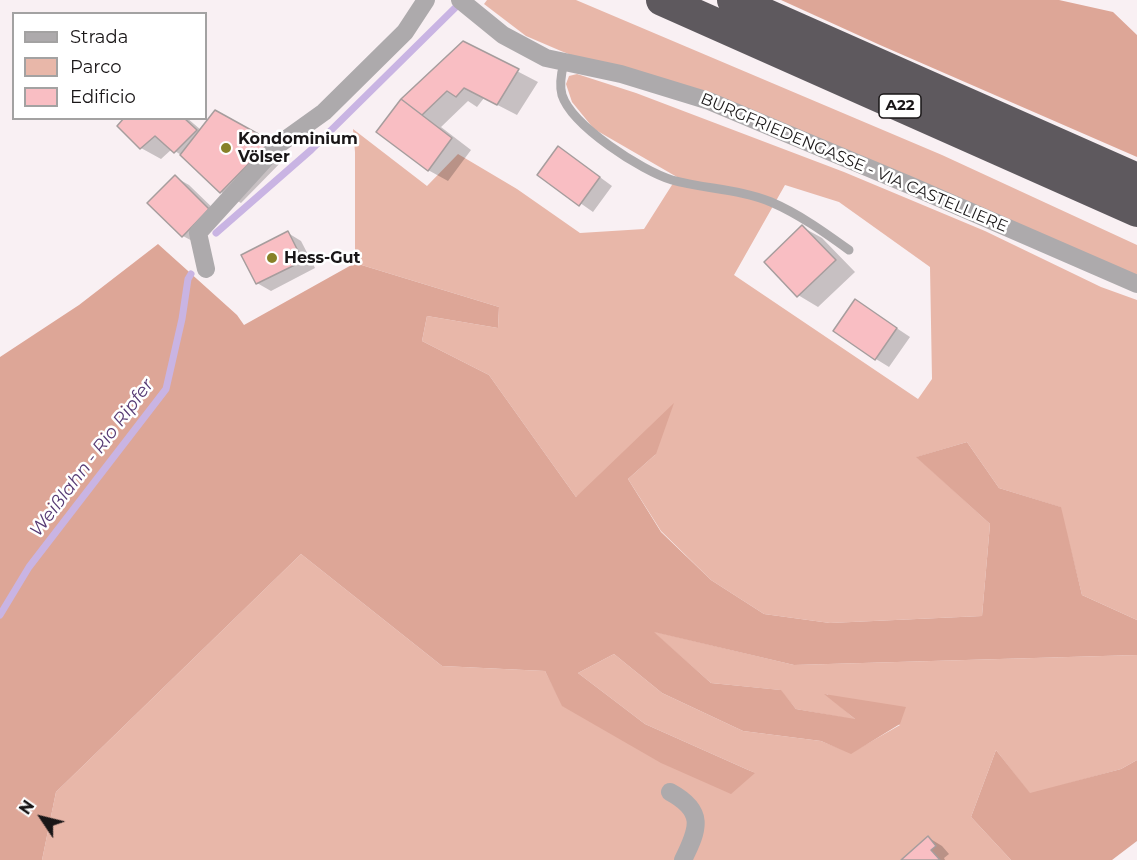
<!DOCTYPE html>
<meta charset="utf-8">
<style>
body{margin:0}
#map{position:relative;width:1137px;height:860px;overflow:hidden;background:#f9f0f3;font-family:Montserrat,sans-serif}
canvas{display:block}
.legend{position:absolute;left:12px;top:12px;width:195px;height:108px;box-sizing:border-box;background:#fff;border:2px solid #a3a2a2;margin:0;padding:8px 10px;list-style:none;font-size:18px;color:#191617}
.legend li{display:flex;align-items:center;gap:12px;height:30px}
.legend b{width:30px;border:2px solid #a3a2a2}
.north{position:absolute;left:12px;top:788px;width:60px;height:60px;-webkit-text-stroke:4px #fff;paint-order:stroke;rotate:305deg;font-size:16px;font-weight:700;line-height:24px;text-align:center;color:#191617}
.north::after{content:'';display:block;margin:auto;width:21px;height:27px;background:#191617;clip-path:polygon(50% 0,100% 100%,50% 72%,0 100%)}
</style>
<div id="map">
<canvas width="1137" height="860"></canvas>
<ul class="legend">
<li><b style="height:8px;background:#adaaac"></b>Strada</li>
<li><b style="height:16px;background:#e8b7a9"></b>Parco</li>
<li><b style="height:16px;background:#f9bec3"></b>Edificio</li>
</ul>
<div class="north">N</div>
</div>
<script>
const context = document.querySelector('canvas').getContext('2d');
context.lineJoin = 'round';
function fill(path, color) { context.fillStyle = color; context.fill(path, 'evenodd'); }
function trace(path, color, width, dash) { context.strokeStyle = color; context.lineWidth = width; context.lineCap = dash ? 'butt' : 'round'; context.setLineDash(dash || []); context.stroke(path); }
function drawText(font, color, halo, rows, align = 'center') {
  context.font = font + ' Montserrat,sans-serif'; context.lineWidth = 5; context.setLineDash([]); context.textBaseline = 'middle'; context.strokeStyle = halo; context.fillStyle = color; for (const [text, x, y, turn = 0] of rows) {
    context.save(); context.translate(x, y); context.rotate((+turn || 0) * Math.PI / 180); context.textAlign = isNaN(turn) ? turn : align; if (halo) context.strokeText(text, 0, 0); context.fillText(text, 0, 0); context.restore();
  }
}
const green = new Path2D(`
 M487,0h89l366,155 195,90v30l-576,-224 -35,-15 -42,-32z
 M577,74l59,19 208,79 141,59 116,56 36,13v320l-55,-25 -22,-88 -61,-19 -32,-46 -50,15 73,67 -8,92 -152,7 -66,-9 -53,-34 -50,-49 -33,-52 28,-25 -80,43 -87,-122 -67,-34 5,-25 71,12 1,-21 -144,-44v-111l-2,-23 74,57 31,-32 59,35 63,44 64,-4 33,-52 -83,-48 -22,-27 -6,-18 3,-8zM785,185l54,17 91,65 2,112 -14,20 -184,-124z
 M301,554l141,112 103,5 18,35 192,67 -110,-49 -67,-51 36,-19 48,39 81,38 78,10 30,12 49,-28 -74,-31 30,26 -60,-11 -16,-19 -69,-7 -59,-52 142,34 343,-10v105l-16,9 -91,25 -34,-44 -25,67 40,43h-969l14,-68z`);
const forest = new Path2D(`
 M781,0h278l54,12 24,23v122l-257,-112z
 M158,244l79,71 7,10 111,-62 144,44 -1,21 -71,-12 -5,25 67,34 87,122 98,-94 -18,51 -28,25 33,53 50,48 53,34 66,9 152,-7 8,-92 -74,-67 51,-15 32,46 62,19 21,88 55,25v35l-343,10 -140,-33 57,51 70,7 15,19 59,10 -31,-25 82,13 -6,17 -49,30 -30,-13 -78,-10 -81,-38 -48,-39 -36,19 67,51 110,49 -24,21 -70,-31 -99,-57 -17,-35 -103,-5 -141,-112 -245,238 -14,68h-42v-503l79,-52z
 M996,750l34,43 91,-24 16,-9v81l-25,19h-101l-40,-43z`);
const shadow = new Path2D(`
 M463,43l75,39 -21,33 -33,-17 -7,9 -9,-6 -27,26 30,23 -23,31 -20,-11 -50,-38 24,-32z
 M216,112l74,41 -49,50 -20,-11 -37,-35 -12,-8 -11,10 -20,-11 -22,-22 7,-8h61l14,12z
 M571,156l41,30 -19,26 -54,-38z
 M175,177l14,8 33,32 -26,26 -13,-7z
 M802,227l20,11 33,34 -37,35 -20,-12z
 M288,233l13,8 14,27 -44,23 -14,-8z
 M856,301l54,36 -21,30 -13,-8z
 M929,838l13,8 7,8 -5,4 1,2h-42z`);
const stream = new Path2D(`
 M216,233l95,-83 149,-147
 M0,615l29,-48 137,-178 16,-70 6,-40 3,-5`);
const building = new Path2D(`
 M463,41l56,28 -22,36 -33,-17 -8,9 -9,-6 -25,24 -21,-16z
 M401,99l51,39 -24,33 -52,-39z
 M215,110l56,31 -51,52 -40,-38z
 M124,118h60l13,12 -23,23 -19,-17 -15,13 -23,-23z
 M558,146l42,31 -21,29 -42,-31z
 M175,175l34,34 -27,28 -35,-34z
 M802,225l34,35 -39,37 -33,-35z
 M288,231l15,30 -47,23 -15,-29z
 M855,299l42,29 -22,32 -42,-29z
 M928,836l8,10 -5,4 9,10h-39z`);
const lane = new Path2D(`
 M564,63c-3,11 -5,21 -2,32 10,31 80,76 110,85 32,9 68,9 99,22 28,12 53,30 78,48`);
const street = new Path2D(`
 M460,0l43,35 43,23 75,16 88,27 198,83 230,100
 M206,269l-8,-36 80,-88 46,-33 81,-80 21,-32
 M670,792c35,19 29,36 13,68`);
const highway = new Path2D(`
 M662,0l475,211
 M733,0l404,179`);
const markers = [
 [226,148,6,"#878128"],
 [272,258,6,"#878128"]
];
const shields = [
 [900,106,42]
];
const shieldNames = [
 ["A22",900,106]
];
const poiNames = [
 ["Kondominium",238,139],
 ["Völser",238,157],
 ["Hess-Gut",284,258]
];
const streetNames = [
 ["BURGFRIEDENGASSE - VIA CASTELLIERE",854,163,23]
];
const waterNames = [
 ["Weißlahn - Rio Ripfer",92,458,-53]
];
fill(green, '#e8b7a9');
fill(forest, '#dda697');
fill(shadow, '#0003');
trace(stream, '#c9b4e3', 7);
fill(building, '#f9bec3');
trace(building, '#a69d9d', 1.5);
trace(lane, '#adaaac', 9);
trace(street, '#adaaac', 18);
trace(highway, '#5e595e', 32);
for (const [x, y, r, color] of markers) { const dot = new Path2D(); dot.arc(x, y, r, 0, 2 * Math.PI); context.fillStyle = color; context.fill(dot); trace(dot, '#fff', 2); }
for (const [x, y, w] of shields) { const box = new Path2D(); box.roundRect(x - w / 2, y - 12, w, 24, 4.5); context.fillStyle = '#fff'; context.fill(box); trace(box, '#191617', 1.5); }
drawText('bold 15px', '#191617', null, shieldNames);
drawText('bold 16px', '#191617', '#fff', poiNames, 'left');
drawText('16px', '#191617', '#fff', streetNames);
drawText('italic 18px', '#573b75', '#fff', waterNames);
</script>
